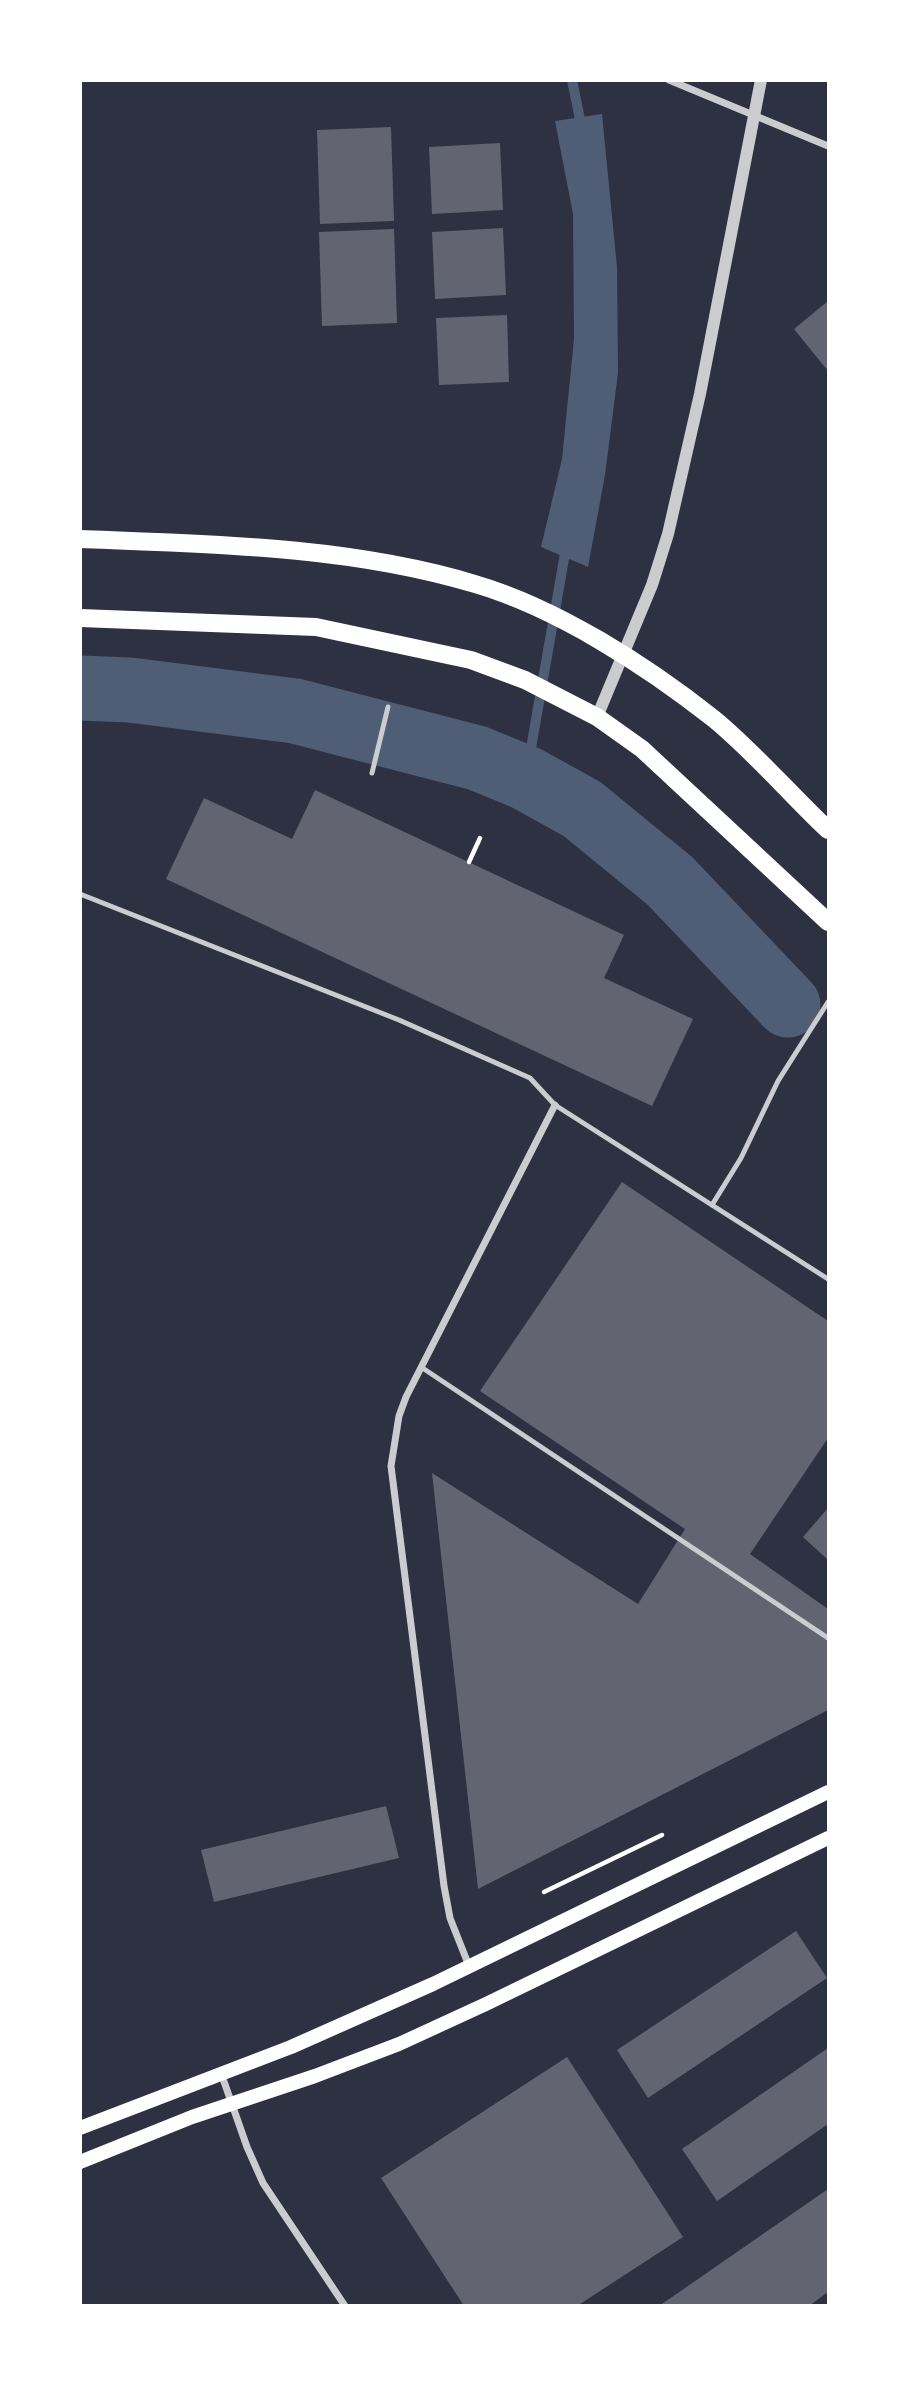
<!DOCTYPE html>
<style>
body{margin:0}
#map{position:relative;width:909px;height:2386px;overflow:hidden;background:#2d3142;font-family:"Fira Sans",sans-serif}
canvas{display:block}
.frame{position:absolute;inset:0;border:82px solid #fff;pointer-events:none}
</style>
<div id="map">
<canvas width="909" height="2386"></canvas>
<div class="frame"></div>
</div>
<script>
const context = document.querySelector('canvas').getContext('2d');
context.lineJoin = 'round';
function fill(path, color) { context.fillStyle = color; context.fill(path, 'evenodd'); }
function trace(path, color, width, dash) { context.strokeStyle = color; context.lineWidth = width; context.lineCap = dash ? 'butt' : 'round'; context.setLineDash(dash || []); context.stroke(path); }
const water = new Path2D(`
 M602,114l15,153 1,106 -13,102 -17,92 -47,-20 21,-88 12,-120 -1,-125 -18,-93z
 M118,670l237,30 -13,48 -124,-30 -111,-8 10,-24z
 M421,713c68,19 128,56 190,88l-35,39c-30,-32 -81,-58 -123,-70 -14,-4 -29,-6 -44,-9z
 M670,849l132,139 -27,33 -87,-92 -52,-40z`);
const stream = new Path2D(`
 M572,80l10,49
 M527,771l40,-229`);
const river = new Path2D(`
 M80,688l50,2 165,21 182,47 49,20 56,31 88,72 118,124`);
const building = new Path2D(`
 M391,127l3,94 -74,3 -3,-94z
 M500,143l3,67 -71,4 -3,-67z
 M503,228l3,67 -71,4 -3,-67z
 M394,229l3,94 -75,3 -3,-94z
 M828,301v70l-34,-42z
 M507,315l2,67 -70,3 -3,-67z
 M315,790l309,145 -20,43 89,41 -41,87 -486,-227 38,-81 88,41z
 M622,1182l206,139v117l-78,116 78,55v101l-350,179 -46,-416 206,131 47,-75 -205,-138z
 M828,1508v52l-25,-23z
 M386,1806l13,52 -185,44 -13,-52z
 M796,1931l31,47 -179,120 -31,-48z
 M828,2048v76l-111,77 -35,-52z
 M567,2057l116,180 -106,69h-113l-83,-128z
 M828,2189v103l-19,14h-150z`);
const path = new Path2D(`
 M469,862l11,-24
 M544,1892l118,-57`);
const service = new Path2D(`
 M372,773l16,-66
 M80,894l319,126 131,58 25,27 273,174
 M712,1205l29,-47 37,-77 50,-79
 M421,1367l407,271`);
const minor = new Path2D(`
 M669,80l159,66
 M469,1966l-19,-48 -6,-32 -53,-420 8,-50 7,-19 149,-292
 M221,2073l26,74 16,36 82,123`);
const tertiary = new Path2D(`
 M597,717l55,-132 16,-51 32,-140 61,-314`);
const secondary = new Path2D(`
 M80,2128l211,-81 142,-63 395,-192
 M80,2162l112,-45 123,-41 84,-32 87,-40 342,-166`);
const primary = new Path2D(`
 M80,539c130,5 270,7 395,45 82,24 172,82 239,135 39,32 77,76 114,111
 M80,618l236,9 155,33 54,20 72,37 45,32 186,173`);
fill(water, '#4f5d75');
trace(stream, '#4f5d75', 10);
trace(river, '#4f5d75', 65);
fill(building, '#626471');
trace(path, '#fff', 4.5);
trace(service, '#caccd0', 5);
trace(minor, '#caccd0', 7);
trace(tertiary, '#caccd0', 12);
trace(secondary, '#fff', 14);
trace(primary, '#fff', 18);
</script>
